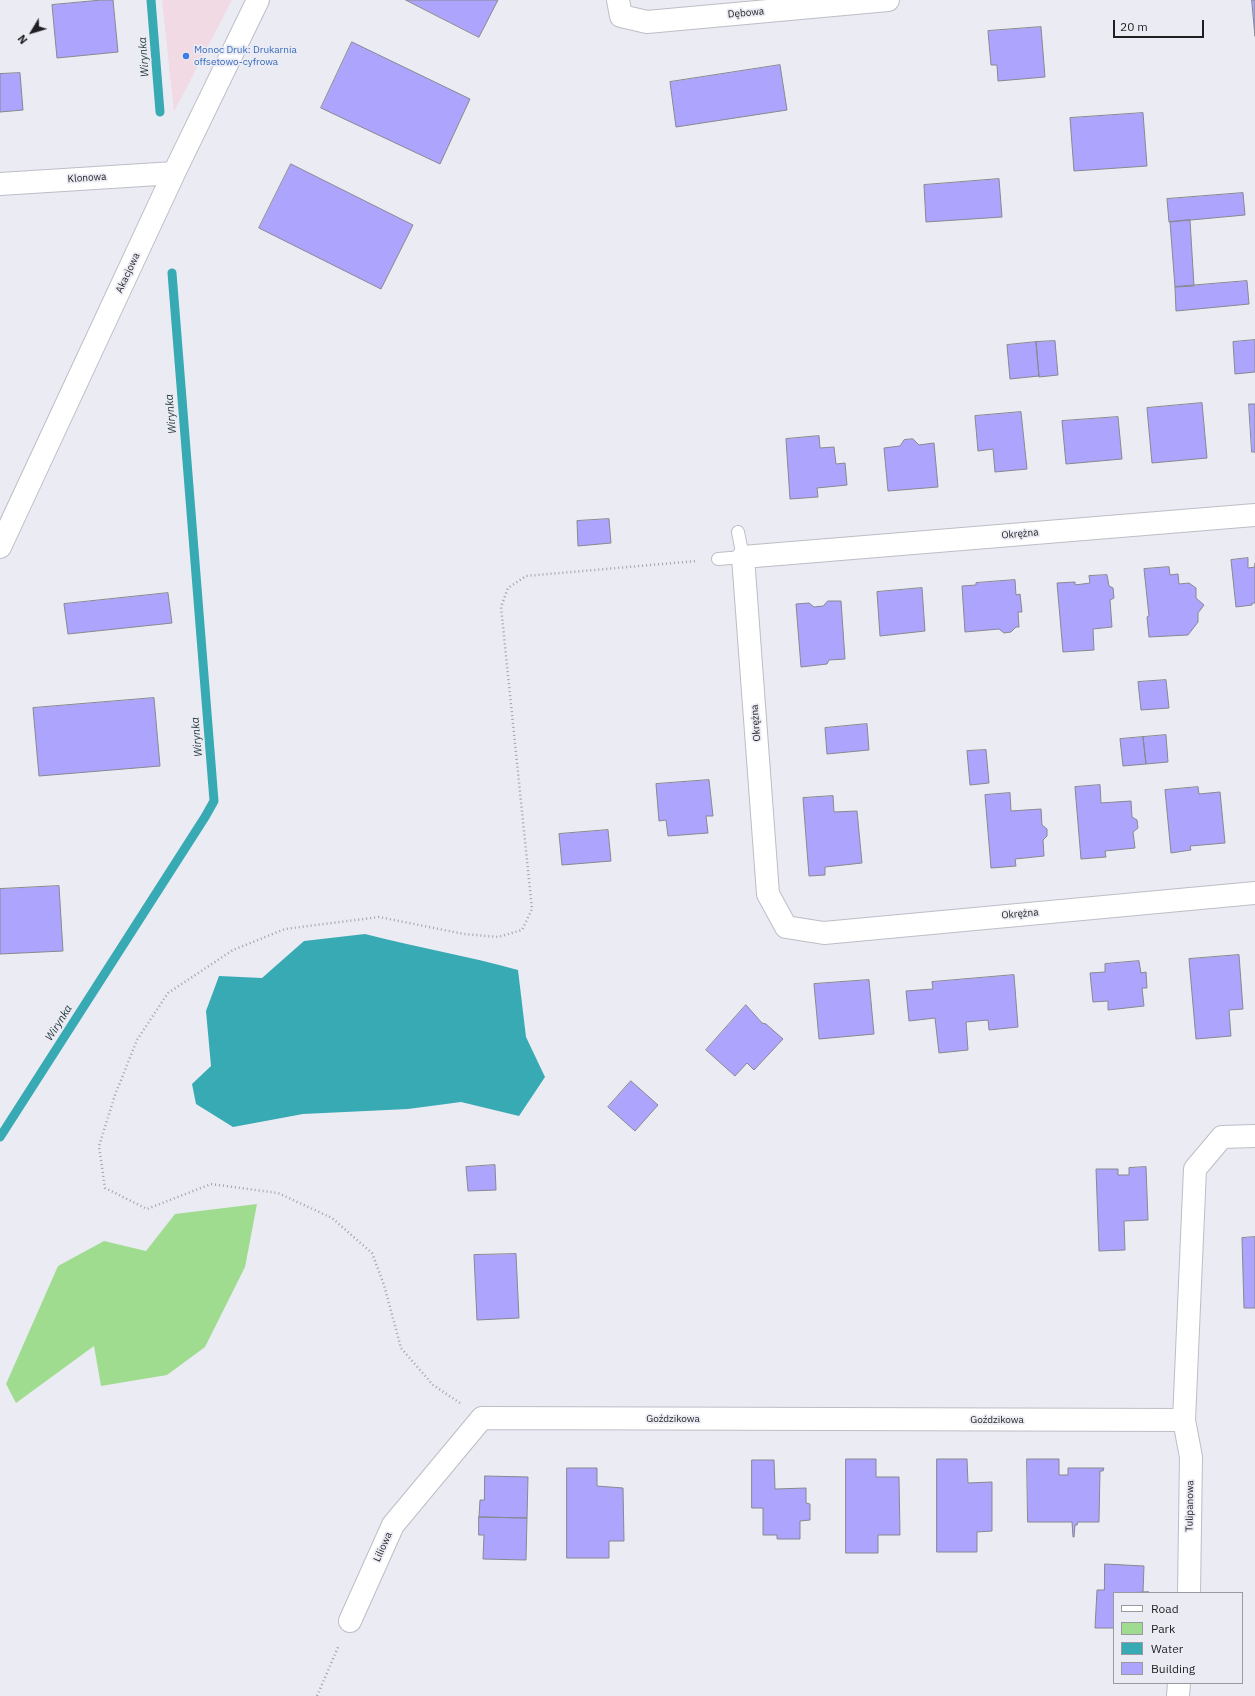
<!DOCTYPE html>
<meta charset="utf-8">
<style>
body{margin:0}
#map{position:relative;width:1255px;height:1696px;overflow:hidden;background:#ebebf4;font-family:"IBM Plex Sans",sans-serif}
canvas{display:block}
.legend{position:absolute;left:1113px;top:1592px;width:130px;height:92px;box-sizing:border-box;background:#ebebf4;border:1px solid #9999a0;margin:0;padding:5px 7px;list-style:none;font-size:12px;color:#1f1f22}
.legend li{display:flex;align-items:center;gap:8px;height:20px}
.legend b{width:20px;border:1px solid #9999a0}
.north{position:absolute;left:12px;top:12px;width:40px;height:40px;-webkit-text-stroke:3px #ebebf4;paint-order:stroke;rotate:232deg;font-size:11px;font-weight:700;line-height:16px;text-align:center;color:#1f1f22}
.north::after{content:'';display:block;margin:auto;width:14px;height:18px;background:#1f1f22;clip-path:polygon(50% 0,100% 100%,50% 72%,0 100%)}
.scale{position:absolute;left:1113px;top:20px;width:91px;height:18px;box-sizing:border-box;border:2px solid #1f1f22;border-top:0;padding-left:5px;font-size:12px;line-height:14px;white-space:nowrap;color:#1f1f22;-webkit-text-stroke:3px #ebebf4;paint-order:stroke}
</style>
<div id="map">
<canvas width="1255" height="1696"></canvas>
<ul class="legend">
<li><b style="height:5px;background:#fff"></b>Road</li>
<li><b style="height:11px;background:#a0dc90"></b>Park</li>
<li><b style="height:11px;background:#38aab4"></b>Water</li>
<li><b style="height:11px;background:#aca4fd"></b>Building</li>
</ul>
<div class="north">N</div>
<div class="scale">20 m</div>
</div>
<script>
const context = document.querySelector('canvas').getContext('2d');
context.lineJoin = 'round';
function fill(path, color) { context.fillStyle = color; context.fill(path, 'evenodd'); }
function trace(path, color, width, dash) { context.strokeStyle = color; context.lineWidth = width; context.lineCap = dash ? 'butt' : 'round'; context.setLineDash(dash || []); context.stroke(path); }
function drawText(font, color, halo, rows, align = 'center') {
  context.font = font + ' "IBM Plex Sans",sans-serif'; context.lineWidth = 3.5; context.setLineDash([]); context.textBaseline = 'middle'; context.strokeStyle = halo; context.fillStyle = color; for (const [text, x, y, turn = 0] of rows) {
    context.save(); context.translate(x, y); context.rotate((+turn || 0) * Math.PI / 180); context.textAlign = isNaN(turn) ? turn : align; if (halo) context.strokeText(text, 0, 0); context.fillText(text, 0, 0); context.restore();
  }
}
const commercial = new Path2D(`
 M162,0h70l-58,112z`);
const green = new Path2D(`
 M257,1204l-12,63 -40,80 -38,28 -66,11 -7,-40 -78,57 -10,-19 52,-118 46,-25 42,10 29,-37z`);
const water = new Path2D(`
 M365,934c51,13 103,22 153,36l8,67 19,40 -26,39 -58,-14 -53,7 -105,5 -70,13 -37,-23 -4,-20 19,-18 -5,-55 13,-35 43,2 42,-37z`);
const stream = new Path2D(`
 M151,0l9,112
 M0,1137l205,-320 9,-16 -42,-528`);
const building = new Path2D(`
 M102,0h11l5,52 -61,6 -5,-53z
 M406,0h92l-19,37z
 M1252,0h3v36z
 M1041,27l4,50 -47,4 -1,-16h-6l-3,-34z
 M352,42l118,57 -30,65 -119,-56z
 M780,65l7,45 -111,17 -6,-45z
 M20,73l3,37 -23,2v-38z
 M1143,113l4,53 -73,5 -4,-53z
 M291,164l122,61 -32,64 -122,-61z
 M999,179l3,38 -76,5 -2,-37z
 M1243,193l2,22 -76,7 -2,-23z
 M1190,220l4,66 -19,1 -5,-65z
 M1247,281l2,23 -73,7 -1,-24z
 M1255,340v32l-20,2 -2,-32z
 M1055,341l3,34 -19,2 -3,-35z
 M1036,342l3,34 -29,3 -3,-34z
 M1202,403l5,55 -55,5 -5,-55z
 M1249,404h6v48h-3z
 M1021,412l6,57 -32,3 -2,-23 -15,2 -3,-35z
 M1118,417l4,42 -56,5 -4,-43z
 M819,436l1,12 14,-1 2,17 9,-1 2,22 -30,3 1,9 -28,2 -4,-60z
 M913,439l6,6 15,-2 4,44 -50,4 -4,-43 16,-2 4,-6z
 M609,519l2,24 -33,3 -1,-25z
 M1248,558v10l7,-1v-4v40h-3v2l-16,2 -5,-47z
 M1169,567l1,8 8,-1 1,10 10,-1 7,5v10l8,7 -6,8v9l-10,13 -39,2 -2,-20 2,-1 -5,-47z
 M1107,575l2,11 4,2 1,10 -4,2 2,27 -19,2 1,21 -31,2 -6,-69 18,-1v3l15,-2 -1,-7z
 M1015,580l1,15 4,-1 2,18h-4l1,15h-3l-5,5 -7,1 -5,-4 -34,3 -3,-46 14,-1v-2z
 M922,588l3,43 -45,5 -3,-44z
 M168,593l4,30 -104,11 -4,-30z
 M828,601h13l4,58 -16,1 -2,4 -26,3 -5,-63 13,-1 5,4 9,-1z
 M1166,680l3,28 -28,2 -3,-28z
 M154,698l6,68 -121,10 -6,-68z
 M867,724l2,26 -42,4 -2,-26z
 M1166,735l2,27 -22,2 -3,-27z
 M1143,737l3,27 -23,2 -3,-27z
 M986,750l3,33 -19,2 -3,-34z
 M709,780l4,36h-7l2,17 -40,3 -2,-16 -7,1 -3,-37z
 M1100,785l1,18 30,-2 1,16 5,3 1,8 -5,4 2,16 -30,3 1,6 -25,2 -6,-72z
 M1198,787l1,7 21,-2 5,51 -35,3 1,4 -20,3 -6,-63z
 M1010,793l1,18 30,-2 1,16 5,4v7l-4,4 1,16 -29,3 1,7 -25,2 -6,-73z
 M833,796l1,16 23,-1 5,52 -37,4v8l-16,1 -6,-78z
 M608,830l3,31 -49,4 -3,-31z
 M59,886l4,65 -63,3v-65z
 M1239,955l4,54 -14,1 2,26 -35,3 -7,-80z
 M1139,961l2,12 5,-1 1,16h-5l2,18 -36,4v-9l-15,1 -3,-29 15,-1v-8z
 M1014,975l4,52 -29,3 -1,-10 -22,2 2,28 -29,3 -4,-35 -26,3 -3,-30 27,-2 -1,-7z
 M869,980l5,54 -55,5 -5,-55z
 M746,1005l16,18 4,1 17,15 -29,31 -7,-7 -12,13 -29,-26z
 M631,1081l27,24 -23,26 -27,-24z
 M495,1165l1,25 -28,1 -2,-24z
 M1146,1167l2,53 -24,1 1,29 -26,1 -3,-82h22v6h11v-7z
 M1255,1237v71h-11l-2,-70z
 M516,1254l3,64 -42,2 -3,-65z
 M846,1459h30v18h23l1,58h-22v18h-32z
 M937,1459h30l1,24 24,-1v49l-15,1v20h-40z
 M1027,1459h32v16h9v-7h36l-1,3h-3l-1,51h-21l-1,3h-2l-1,12h-1l-1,-15h-44z
 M752,1460h22l1,29 31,-1v15l4,1v16l-10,1v18h-23v-4h-14v-27h-11z
 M567,1468h30v18l26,2 1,53h-15v17h-42z
 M485,1476l43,1 -1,41 -48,-1 1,-17h4z
 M479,1517l48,1 -1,42 -43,-1 1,-24h-5z
 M1105,1564l39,2 -1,26h6l-35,1v35h-19l2,-38h7z`);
const path = new Path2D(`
 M460,1403l-27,-18 -32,-37 -17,-63 -12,-32 -40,-35 -54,-25 -67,-9 -64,25 -42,-21 -6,-42 16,-51 22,-55 31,-47 65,-43 52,-21 94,-12 85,17 34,3 24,-7 10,-21 -31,-302 7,-19 18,-12 170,-15
 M317,1696l22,-51`);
const service = new Path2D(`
 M718,559l25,-2 -5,-25`);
const minor = new Path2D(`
 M618,0l3,16 26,6 241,-22
 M0,184l174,-11
 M1255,515l-512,42 25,337 18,33 38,6 431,-40
 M0,547l174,-374 84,-173
 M1184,1420l7,37 -2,136
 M350,1621l43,-96 89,-107 702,2 11,-251 27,-32 33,-1
 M1178,1696l1,-13`);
const markers = [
 [186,56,4,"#3f7fe0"]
];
const streetNames = [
 ["Dębowa",746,13,-5],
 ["Klonowa",87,178,-4],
 ["Akacjowa",128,273,-65],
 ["Okrężna",1020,534,-5],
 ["Okrężna",756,723,-94],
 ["Okrężna",1020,914,-5],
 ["Goździkowa",673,1419],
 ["Goździkowa",997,1420],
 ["Tulipanowa",1190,1506,-89],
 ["Liliowa",383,1547,-66]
];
const shopNames = [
 ["Monoc Druk: Drukarnia",194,50],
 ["offsetowo-cyfrowa",194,62]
];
const waterNames = [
 ["Wirynka",144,57,-94],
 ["Wirynka",171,414,-95],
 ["Wirynka",197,737,-95],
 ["Wirynka",59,1023,-58]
];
fill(commercial, '#f2dae5');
fill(green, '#a0dc90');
fill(water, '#38aab4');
trace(stream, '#38aab4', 9);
fill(building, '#aca4fd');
trace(building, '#888890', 1);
trace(service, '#bdbdc6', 14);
trace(minor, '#bdbdc6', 24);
trace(path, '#a2a2a9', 2.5, [1, 3]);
trace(service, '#fff', 12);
trace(minor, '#fff', 22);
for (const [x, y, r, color] of markers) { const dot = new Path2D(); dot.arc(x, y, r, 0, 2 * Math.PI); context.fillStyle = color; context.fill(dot); trace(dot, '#ebebf4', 1.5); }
drawText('10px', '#1f1f22', '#ebebf4', streetNames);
drawText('10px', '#366cbe', '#ebebf4', shopNames, 'left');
drawText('italic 11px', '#193235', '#ebebf4', waterNames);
</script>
